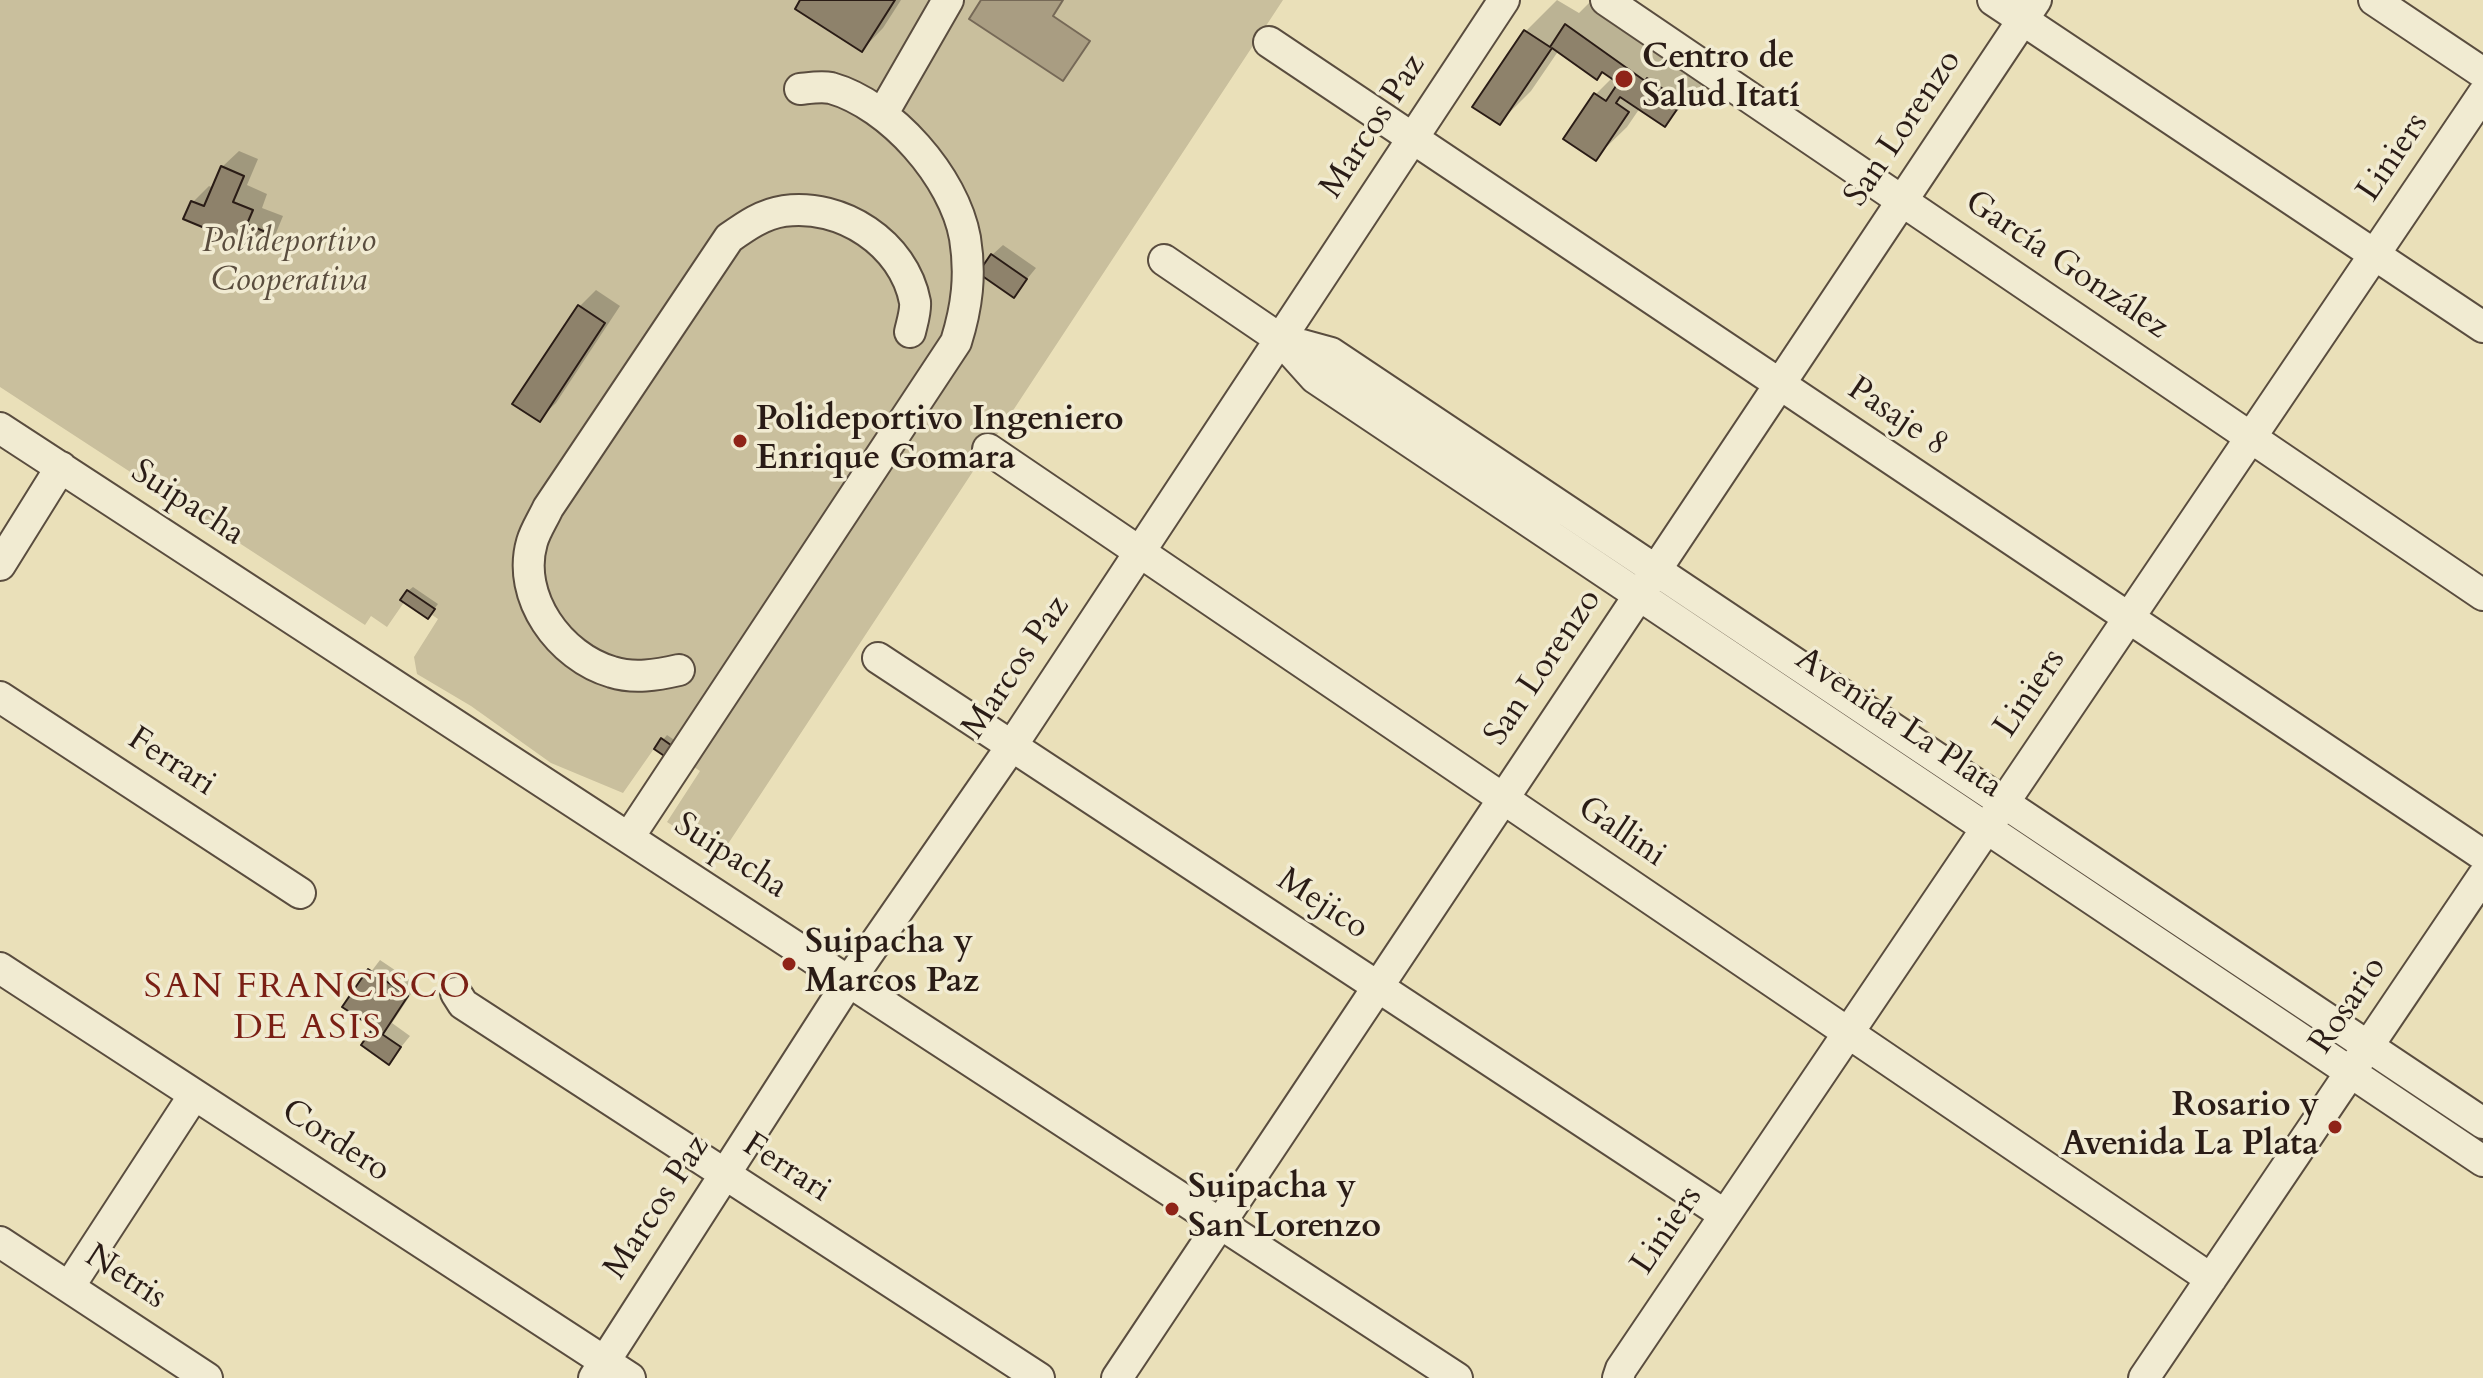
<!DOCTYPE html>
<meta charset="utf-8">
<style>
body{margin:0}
canvas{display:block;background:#eae0b9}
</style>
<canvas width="2483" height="1378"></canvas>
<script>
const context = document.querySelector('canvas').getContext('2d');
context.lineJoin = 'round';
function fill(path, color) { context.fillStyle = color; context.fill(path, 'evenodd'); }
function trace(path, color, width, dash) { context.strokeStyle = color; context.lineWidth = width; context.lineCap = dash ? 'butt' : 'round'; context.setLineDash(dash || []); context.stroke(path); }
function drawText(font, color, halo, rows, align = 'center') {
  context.font = font + ' Cardo,serif'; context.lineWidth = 7; context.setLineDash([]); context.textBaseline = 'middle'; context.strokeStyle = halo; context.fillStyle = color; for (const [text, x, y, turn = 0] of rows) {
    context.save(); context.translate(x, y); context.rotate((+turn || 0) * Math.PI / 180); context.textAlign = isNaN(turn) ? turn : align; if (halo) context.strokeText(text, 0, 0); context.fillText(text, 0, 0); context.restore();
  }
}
const green = new Path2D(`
 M0,0h1283l-563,856 -53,-34 33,-51 -42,-28 -35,50 -72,-30 -80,-57 -54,-32 -3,-17 24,-38 -31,-21 -20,29 -16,-11 -6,9 -365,-238z`);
const water = new Path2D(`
 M981,0h82l-10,16 37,25 -27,40 -94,-62z`);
const shadow = new Path2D(`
 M803,0h98l-18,28 -21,22z
 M1557,0l22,13 13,-13 120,69 -16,24 -32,31 -24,-16 -13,19 -32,31 1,-64 17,-17 -10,-6 -6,6 -38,-27 -28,41 -32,32 -24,-17 51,-75z
 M239,151l19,8 -11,26 20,9 -5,14 21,8 -7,17 -17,16 -66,-47 16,-16 5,2 8,-21z
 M1003,245l33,23 -22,27 -22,-40z
 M596,290l24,16 -64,97 -17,16 41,-113z
 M413,587l25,17 -6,8 -24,-21z
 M667,735l25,17 -10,13 -19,-25z
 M380,960l37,25 -25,38 18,13 -21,26 -25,-17 12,-18 -31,-21z`);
const building = new Path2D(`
 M800,0h95l-33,52 -67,-43z
 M1565,24l80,57 2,-3 35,24 -17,25 -45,-30 -4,6 13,9 -33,49 -33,-22 31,-46 12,8 12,-18 -16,-11 -5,8 -45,-32 -52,77 -28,-18 52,-77 26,17z
 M221,166l23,10 -11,26 20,8 -6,14 21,9 -8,18 -77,-32 8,-18 13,5z
 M991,254l36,25 -13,19 -36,-25z
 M578,305l27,18 -65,99 -28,-18z
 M407,590l28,19 -7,10 -28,-19z
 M661,738l28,20 -7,10 -28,-19z
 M368,969l40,27 -25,38 -41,-27z
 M373,1028l28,19 -12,18 -28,-20z`);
const minor = new Path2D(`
 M1606,0l877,595
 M1993,0l490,327
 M2374,0l109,73
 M1269,42l1214,813
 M883,113l65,-113
 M1164,260l116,79 35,39 1168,783
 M1280,339l51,14 1152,770
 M0,428l1457,950
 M988,449l1223,830
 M0,565l61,-98
 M878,658l847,557
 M679,670c-22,5 -45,9 -67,2 -52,-15 -96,-75 -80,-130 3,-11 11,-23 16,-34l181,-270c17,-12 34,-24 55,-27 57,-8 120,32 131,91 1,9 -3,21 -5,30
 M0,697l300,196
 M629,837l327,-495c11,-35 15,-67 9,-104 -11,-61 -74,-133 -134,-150 -10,-2 -21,0 -31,1
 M0,968l630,410
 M456,993l7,11 576,374
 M0,1242l207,136
 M69,1287l125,-192
 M594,1378l255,-397 162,-234 493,-747
 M1117,1378l919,-1378
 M1618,1378l3,-9 862,-1275
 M2144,1378l339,-502`);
const markers = [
 [1624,79,10,"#8f2418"],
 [740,441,8,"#8f2418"],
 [789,964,8,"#8f2418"],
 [2335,1127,8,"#8f2418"],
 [1172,1209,8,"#8f2418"]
];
const poiNames = [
 ["Centro de",1642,59],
 ["Salud Itatí",1642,98],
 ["Polideportivo Ingeniero",756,421],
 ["Enrique Gomara",756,460],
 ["Suipacha y",805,944],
 ["Marcos Paz",805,983],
 ["Rosario y",2319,1107,"right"],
 ["Avenida La Plata",2319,1146,"right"],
 ["Suipacha y",1188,1189],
 ["San Lorenzo",1188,1228]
];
const streetNames = [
 ["Marcos Paz",1374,127,-57],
 ["San Lorenzo",1904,129,-56],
 ["Liniers",2394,158,-56],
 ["García González",2066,266,34],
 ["Pasaje 8",1897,418,34],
 ["Suipacha",187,504,33],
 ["Marcos Paz",1017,668,-56],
 ["San Lorenzo",1544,668,-56],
 ["Liniers",2031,694,-56],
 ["Avenida La Plata",1898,724,34],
 ["Ferrari",171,763,33],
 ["Gallini",1621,833,34],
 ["Suipacha",730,857,33],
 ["Mejico",1322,905,33],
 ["Rosario",2349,1006,-56],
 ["Cordero",335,1142,33],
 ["Ferrari",786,1169,33],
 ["Marcos Paz",658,1208,-57],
 ["Liniers",1668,1231,-56],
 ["Netris",125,1278,33]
];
const parkNames = [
 ["Polideportivo",289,243],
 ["Cooperativa",289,282]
];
const neighbourhoodNames = [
 ["SAN FRANCISCO",308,989],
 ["DE ASIS",308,1030]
];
fill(green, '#c9bf9d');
fill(water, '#a99d82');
trace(water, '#766957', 2);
fill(shadow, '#0003');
fill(building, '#8e826b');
trace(building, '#2a1c16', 2);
trace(minor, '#5a4d3f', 34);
trace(minor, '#f1ebd2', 30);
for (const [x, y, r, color] of markers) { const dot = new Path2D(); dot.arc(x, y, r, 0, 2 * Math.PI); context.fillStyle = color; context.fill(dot); trace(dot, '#f1ebd2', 3); }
drawText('bold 34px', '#2a1c16', '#f1ebd2', poiNames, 'left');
drawText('34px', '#2a1c16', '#f1ebd2', streetNames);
drawText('italic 34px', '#5a4d3e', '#f1ebd2', parkNames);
context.letterSpacing = '2px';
drawText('36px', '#7a1f14', '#f1ebd2', neighbourhoodNames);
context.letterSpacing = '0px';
</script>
